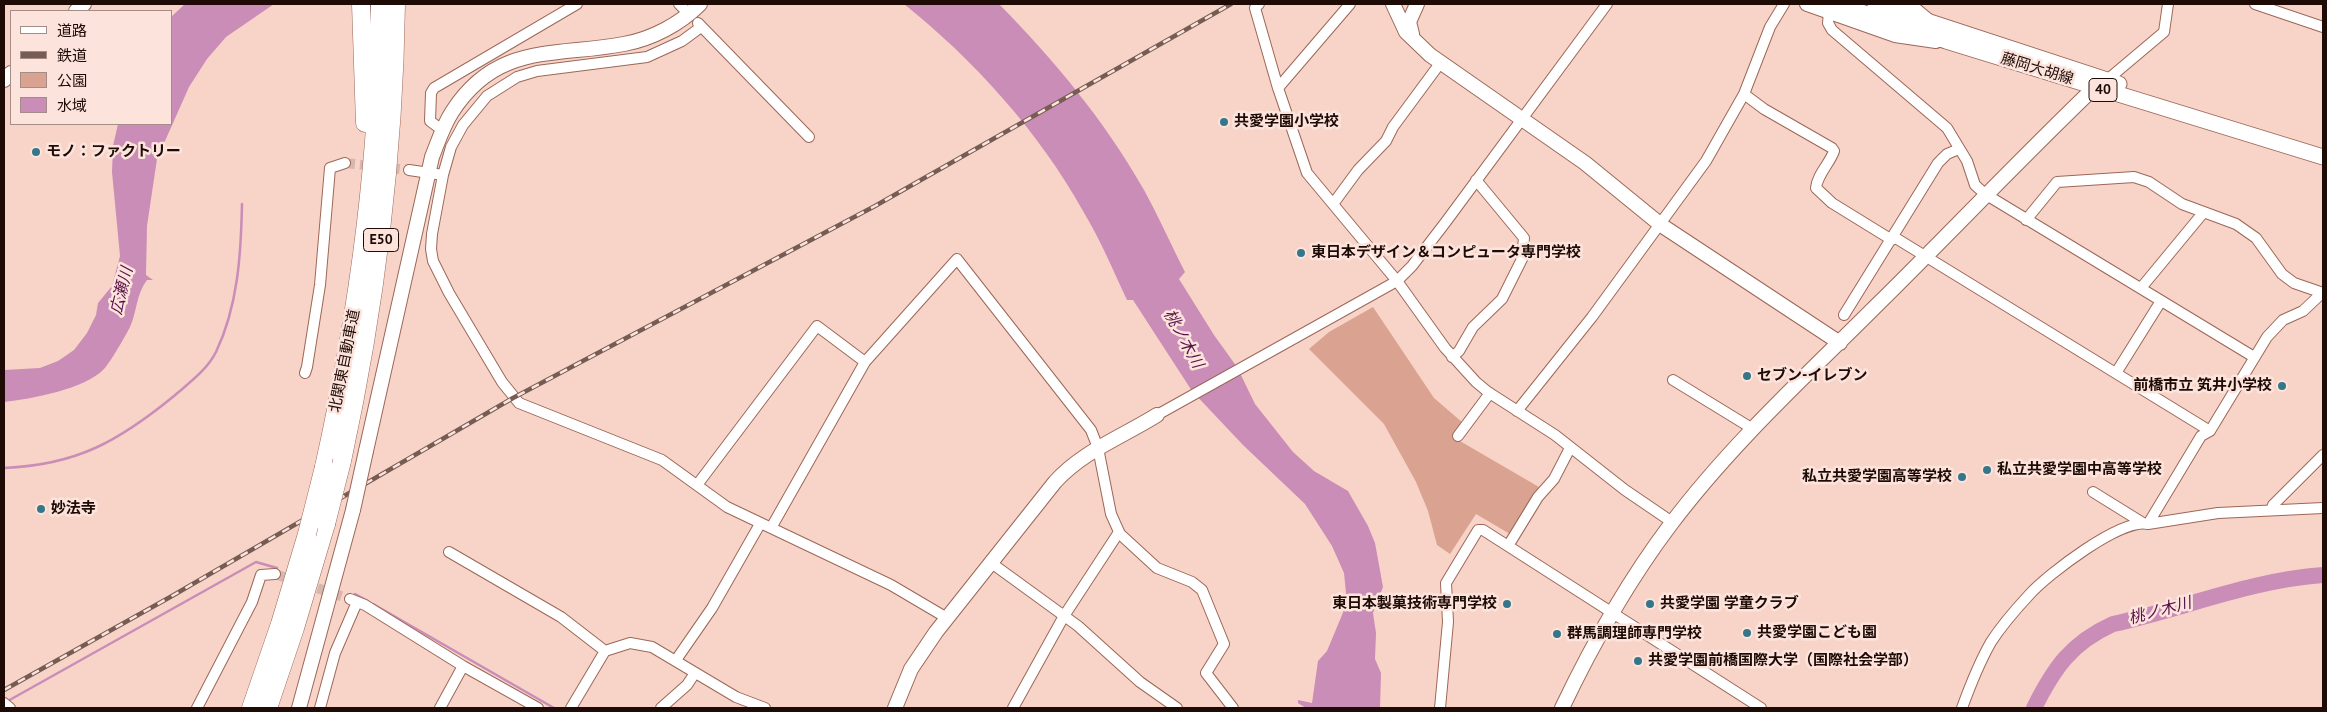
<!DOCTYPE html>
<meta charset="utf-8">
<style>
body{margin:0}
#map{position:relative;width:2327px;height:712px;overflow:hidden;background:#f8d4c8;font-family:"PT Sans","Noto Sans JP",sans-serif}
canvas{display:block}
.frame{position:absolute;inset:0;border:5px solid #1f0b06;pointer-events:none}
.legend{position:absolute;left:10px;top:10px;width:162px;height:115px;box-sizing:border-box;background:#fce4dc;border:1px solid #a48d86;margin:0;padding:6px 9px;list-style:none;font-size:15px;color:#1f0b06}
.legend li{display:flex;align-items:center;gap:10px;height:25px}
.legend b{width:25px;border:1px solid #a48d86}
</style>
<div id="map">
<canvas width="2327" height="712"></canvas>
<div class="frame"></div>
<ul class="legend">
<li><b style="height:6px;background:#fff"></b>道路</li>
<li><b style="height:6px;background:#775c54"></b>鉄道</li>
<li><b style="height:14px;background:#daa290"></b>公園</li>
<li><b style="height:14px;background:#c98db7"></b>水域</li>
</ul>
</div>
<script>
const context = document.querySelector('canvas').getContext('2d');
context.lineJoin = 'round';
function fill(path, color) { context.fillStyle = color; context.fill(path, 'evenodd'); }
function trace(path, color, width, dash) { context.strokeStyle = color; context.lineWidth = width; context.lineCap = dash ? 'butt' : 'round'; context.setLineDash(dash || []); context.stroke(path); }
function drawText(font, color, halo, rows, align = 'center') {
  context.font = font + ' "PT Sans","Noto Sans JP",sans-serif'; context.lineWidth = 5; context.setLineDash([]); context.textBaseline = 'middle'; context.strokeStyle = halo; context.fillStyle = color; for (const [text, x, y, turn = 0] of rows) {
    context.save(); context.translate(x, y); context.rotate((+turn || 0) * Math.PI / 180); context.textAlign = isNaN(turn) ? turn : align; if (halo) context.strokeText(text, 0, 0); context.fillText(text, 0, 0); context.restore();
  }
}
const green = new Path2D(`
 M1373,307l61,91 29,25 -10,14 86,50 -29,47 -34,-20 -26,40 -13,-9 -9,-34 -12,-29 -32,-58 -75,-75 20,-17z`);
const water = new Path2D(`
 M185,4h89l-48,33 -19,22 -18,28 -32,72 -10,67 -1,49 7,5h-6c-11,14 -10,32 -17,47 -4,8 -20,36 -26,42 -19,20 -73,30 -100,33v-32l36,-2 18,-7 16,-11 13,-17 9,-18 2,-12 14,-17 8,-30 -8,-84 1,-26 5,-22h53v-107z
 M904,4h95c55,56 106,117 145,186 15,27 27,55 41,82l-6,7 35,56 23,32 18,37 38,48 21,19 34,20 20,35 7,17 8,44 -10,26 3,20 -1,26 6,14 -1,35h-74l-8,-5v-3l14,3 6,-42 9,-10 20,-48 -3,-30 -12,-27 -27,-42 -62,-59 -51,-54 -59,-91h-6c-14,-30 -27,-61 -44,-89 -44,-79 -109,-151 -179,-207z`);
const stream = new Path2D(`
 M4,468c73,-3 115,-27 170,-72 15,-13 33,-26 42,-44 22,-46 25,-98 26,-148
 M355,594l13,7
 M373,604l181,104
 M6,702l250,-140 21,6`);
const river = new Path2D(`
 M2034,708c20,-40 37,-65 79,-84 70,-15 138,-44 210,-49`);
const streetTunnel = new Path2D(`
 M345,163l64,7
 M275,574l75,25`);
const street = new Path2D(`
 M679,4l5,5
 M1259,4l-4,4 23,80 29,85 90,108 48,67 31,34 12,10 67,43 70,55 47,32
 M1905,4l12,5 12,10
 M2255,4l68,23
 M1829,12l-1,11 4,7 115,98 20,33 8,24 10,9 269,163
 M698,23l111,114
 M701,27l-19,14 -35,16 -110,14 -20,6 -30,19 -24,29 -12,22 -8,28 -11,59 -1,15 2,12 16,32 53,89 17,21 143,57 65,47 164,78 56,33
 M2107,80l57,-48 4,-28
 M1278,88l72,-84
 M1744,94l20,15 68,39 2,3c-4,12 -17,24 -18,37l16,15 60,37
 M442,130l-12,-9 1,-28 3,-5 143,-84
 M409,170l34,5
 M1333,204l25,-34 28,-29 7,-14 48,-65
 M2026,220l31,-38 77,-5 15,5 33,22 54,20 20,14 26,36 12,9 29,10
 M1894,237l316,194
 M2141,288l62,-75
 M1844,315l94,-152 9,-9 12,-5
 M1452,357l7,-6 14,-24 29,-28 20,-40 2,-21 -48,-58
 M305,373l2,-6 13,-82 10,-117 15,-5
 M2116,373l45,-72
 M1673,380l80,49
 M1517,411l75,-94 114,-156 38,-67 26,-67 14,-23
 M1157,415l240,-134 15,-15 33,-43 162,-219
 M1458,436l32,-43
 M697,485l120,-159 48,36
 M2093,492l50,31
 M2271,510l2,-5 50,-50
 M2148,524l53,-88 9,-5 57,-94 16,-17 20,-9 19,-18
 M771,528l94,-166 92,-103 134,171 7,18 13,66 9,20 37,34 35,14 10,8 22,54 -18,29 27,35
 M1508,546l30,-49 16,-18 16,-31
 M449,552l112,65 44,34
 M990,562l88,64 62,56 37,26
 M350,599l15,6 98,61 75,42
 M676,660l36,-52 48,-84
 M4,703l6,5
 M197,708l55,-106 9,-27 14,-1
 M320,708l15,-55 22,-51
 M440,708l23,-42
 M571,708l34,-57 25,-8 22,4 84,50 29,11
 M661,708l26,-23 8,-12
 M1013,708l51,-92 55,-84
 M1440,708l8,-86 -2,-39 32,-53h5l25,16 253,162
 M1962,708c8,-22 17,-45 29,-66 11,-17 25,-33 38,-47 19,-21 92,-77 119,-71l70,-11 105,-5`);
const secondary = new Path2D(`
 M1393,4l13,28 24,23 155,108 76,62 179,118
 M1807,4l88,31 41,6
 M76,11l8,-7
 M1412,34l-3,-12 8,-18
 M4,80l7,-7
 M366,451l66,-294c6,-15 11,-31 20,-45 45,-70 104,-55 172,-68 28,-5 56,-20 76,-40
 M299,708l54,-198
 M895,708l16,-39 25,-37 119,-150c28,-31 67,-45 102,-67
 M1562,708c31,-65 66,-127 109,-184 61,-81 136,-149 207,-220 73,-72 143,-146 217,-217l7,-4`);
const primary = new Path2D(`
 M1838,4l108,37 377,116
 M1875,4l244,80`);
const highway = new Path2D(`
 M361,4l4,119
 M342,461c33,-151 52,-303 54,-457
 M324,467c34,-153 55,-306 56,-463
 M251,708l29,-84 27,-90
 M268,708l27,-80 31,-104`);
const rail = new Path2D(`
 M4,690l168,-94 341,-198 362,-192 356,-202`);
const secondaryBridge = new Path2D(`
 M353,510l13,-59`);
const highwayBridge = new Path2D(`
 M326,524l16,-63
 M307,534l17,-67`);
const markers = [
 [1224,122,5,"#357789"],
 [36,152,5,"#357789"],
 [1301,253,5,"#357789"],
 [1747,376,5,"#357789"],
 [2282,386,5,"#357789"],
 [1987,470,5,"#357789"],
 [1962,477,5,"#357789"],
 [41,509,5,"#357789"],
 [1507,604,5,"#357789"],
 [1650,604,5,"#357789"],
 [1747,633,5,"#357789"],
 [1557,634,5,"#357789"],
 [1638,661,5,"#357789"]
];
const shields = [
 [2103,90,28],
 [381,240,35]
];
const shieldNames = [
 ["40",2103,90],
 ["E50",381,240]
];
const streetNames = [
 ["藤岡大胡線",2037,69,17],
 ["北関東自動車道",345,361,-79]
];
const poiNames = [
 ["共愛学園小学校",1234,122],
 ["モノ：ファクトリー",46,152],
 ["東日本デザイン＆コンピュータ専門学校",1311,253],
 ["セブン-イレブン",1757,376],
 ["前橋市立 笂井小学校",2272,386,"right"],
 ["私立共愛学園中高等学校",1997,470],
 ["私立共愛学園高等学校",1952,477,"right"],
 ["妙法寺",51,509],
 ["東日本製菓技術専門学校",1497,604,"right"],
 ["共愛学園 学童クラブ",1660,604],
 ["共愛学園こども園",1757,633],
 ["群馬調理師専門学校",1567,634],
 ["共愛学園前橋国際大学（国際社会学部）",1648,661]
];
const waterNames = [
 ["広瀬川",122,291,-76],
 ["桃ノ木川",1183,339,61],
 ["桃ノ木川",2160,611,-15]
];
fill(green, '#daa290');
fill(water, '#c98db7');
trace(stream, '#c98db7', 2.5);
trace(river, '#c98db7', 16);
trace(streetTunnel, '#d7b6ab', 10, [10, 5]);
trace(street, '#9c6757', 12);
trace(secondary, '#9c6757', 16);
trace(primary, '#9c6757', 17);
trace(highway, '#9c6757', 19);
trace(street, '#fff', 10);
trace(secondary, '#fff', 14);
trace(primary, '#fff', 15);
trace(highway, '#fff', 18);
trace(rail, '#775c54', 4.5);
trace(rail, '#fce4dc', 2.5, [8]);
trace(secondaryBridge, '#9c6757', 16, []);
trace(highwayBridge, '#9c6757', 19, []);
trace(secondaryBridge, '#fff', 14);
trace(highwayBridge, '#fff', 18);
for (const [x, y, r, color] of markers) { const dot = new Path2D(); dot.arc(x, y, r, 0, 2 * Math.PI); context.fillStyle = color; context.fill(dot); trace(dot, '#fce4dc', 2); }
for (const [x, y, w] of shields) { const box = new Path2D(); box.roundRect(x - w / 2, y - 11.5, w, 23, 4); context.fillStyle = '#fce4dc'; context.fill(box); trace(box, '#1f0b06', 1); }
drawText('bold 14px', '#1f0b06', null, shieldNames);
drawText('15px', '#1f0b06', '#fce4dc', streetNames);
drawText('bold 15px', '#1f0b06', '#fce4dc', poiNames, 'left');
drawText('italic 16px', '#571048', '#fce4dc', waterNames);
</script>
